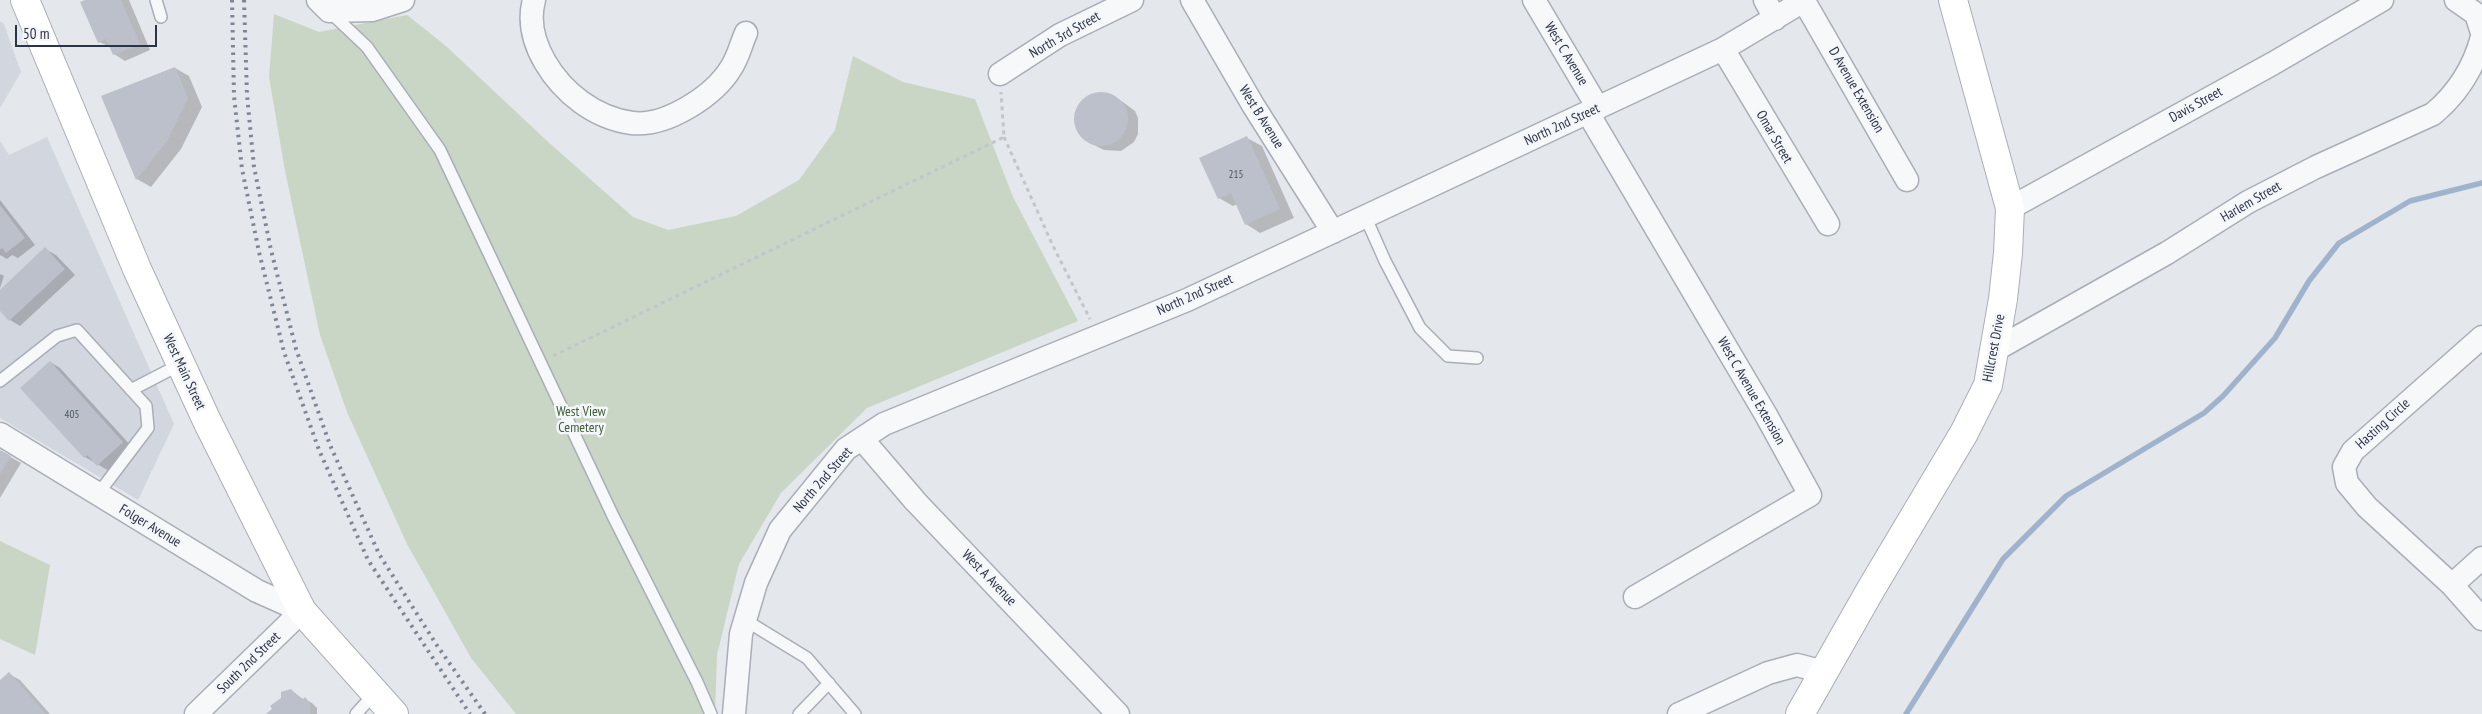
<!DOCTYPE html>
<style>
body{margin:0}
#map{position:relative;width:2482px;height:714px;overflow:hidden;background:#e4e7ec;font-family:"PT Sans Narrow",sans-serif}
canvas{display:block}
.scale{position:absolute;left:15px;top:25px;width:142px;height:22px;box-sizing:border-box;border:2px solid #2b3445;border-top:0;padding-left:6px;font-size:15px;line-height:18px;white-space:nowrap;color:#2b3445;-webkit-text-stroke:4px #f4f6f9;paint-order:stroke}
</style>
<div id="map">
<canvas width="2482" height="714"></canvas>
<div class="scale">50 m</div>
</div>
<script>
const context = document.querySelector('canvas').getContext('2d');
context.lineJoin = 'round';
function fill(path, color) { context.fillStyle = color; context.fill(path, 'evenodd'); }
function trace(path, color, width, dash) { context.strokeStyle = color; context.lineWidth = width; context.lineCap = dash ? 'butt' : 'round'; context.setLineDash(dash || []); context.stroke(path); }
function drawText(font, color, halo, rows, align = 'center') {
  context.font = font + ' "PT Sans Narrow",sans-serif'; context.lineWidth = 5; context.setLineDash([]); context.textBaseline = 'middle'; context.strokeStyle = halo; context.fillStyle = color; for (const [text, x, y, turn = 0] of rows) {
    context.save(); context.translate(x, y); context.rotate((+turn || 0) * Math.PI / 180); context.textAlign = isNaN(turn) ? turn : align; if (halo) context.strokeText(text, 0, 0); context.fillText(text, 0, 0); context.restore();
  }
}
const built = new Path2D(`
 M0,21l4,3 17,48 -21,36z
 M47,137l127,287 -36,76 -138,-82v-277l9,14z`);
const green = new Path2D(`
 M274,14l45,18 88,-17 39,31 100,94 87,77 35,13 68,-14 63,-36 36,-50 18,-74 50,26 72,17 38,98 65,124 -211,87 -86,85 -42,71 -22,91 -2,59h-199l-45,-56 -64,-114 -60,-132 -27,-77 -35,-164 -16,-94z
 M0,541l50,24 -15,90 -35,-16z`);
const shadow = new Path2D(`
 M88,0h41l21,50 -25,11 -11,-7 -3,-7 -12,-5z
 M175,68l14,8 13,31 -21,42 -30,38 -14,-8z
 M1096,93l16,2 11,7 12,9 3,7v16l-4,8 -13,9 -17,-1 -12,-6 -7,-5 -9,-14 1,-17 5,-6z
 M1247,138l15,8 32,72 -34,15 -14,-9 -9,-20 -4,2 -14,-8z
 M0,200l35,45 -17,13 -6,-3 -5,4 -7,-4z
 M45,249l11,6 19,20 -55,51 -10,-6 -10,-10v-19z
 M0,274l4,2 -4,12z
 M50,362l10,6 73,80 -24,23 -24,-14z
 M0,451l21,12 -21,35z
 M9,674l11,6 30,34h-50v-32z
 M291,690l13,10 1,-1 7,4 5,5v6h-49z`);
const stream = new Path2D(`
 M1906,714l97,-155 63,-63 138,-83 19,-17 52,-58 34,-57 30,-38 71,-42 72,-18`);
const building = new Path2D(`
 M85,0h36l19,44 -27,11 -7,-16 -8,4 -18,-41z
 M175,67l13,31 -21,43 -31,39 -35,-84z
 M1074 119a27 27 0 1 1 54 0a27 27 0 1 1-54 0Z
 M1247,136l33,73 -35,16 -14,-32 -13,6 -19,-41z
 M0,205l25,33 -19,15 -4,-5 -2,2z
 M45,247l20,22 -56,52 -9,-10v-21z
 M50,361l73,81 -26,24 -10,-11 -3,3 -64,-70z
 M0,450l11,6 -11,18z
 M9,672l37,42h-46v-34z
 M291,689l11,11 3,-3 5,6v11h-44l6,-5 -2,-3 11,-8v-6z`);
const path = new Path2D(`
 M1004,137l49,109 37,73
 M553,356l451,-219 -3,-45`);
const lane = new Path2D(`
 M156,0l5,17
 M330,12l37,35 73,103 173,366 84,166 14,32
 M1365,216l20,45 35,67 28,28 29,2
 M0,381l57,-45 20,-6 69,76 2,22 -50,66
 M131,390l50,-26
 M745,620l62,38 48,56
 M356,714l19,-21
 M799,714l30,-31`);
const street = new Path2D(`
 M318,0l11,11 43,-1 31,-10
 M534,0c-6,22 0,43 11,62 18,31 50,56 87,61 34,4 82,-27 99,-55 7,-10 10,-24 15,-35
 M1192,0l61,105 80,127
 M1534,0l64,108
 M1765,0l10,19
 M2456,0l20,14 6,19
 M1804,1l103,179
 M1723,49l105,175
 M1000,74l60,-39 72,-35
 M1588,113l178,302 44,80 -175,102
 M2010,208l262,-144 110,-64
 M2482,337l-129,114 -9,16 3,16 20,24 85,78 30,34
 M1995,350l172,-97 81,-51 68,-35 117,-53c24,-20 41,-47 49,-77
 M0,434l257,157 45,20 -106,103
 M862,439l54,63 202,212
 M2452,585l30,-27
 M734,714l7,-80 15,-51 24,-53 66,-81 38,-25 303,-124 536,-251 82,-49
 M1679,714l89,-41 29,-8 27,7`);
const secondary = new Path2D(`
 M25,0l112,269 70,152 95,190 92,103
 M1800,714l71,-125 93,-156 24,-48 15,-86 5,-46 2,-45 -57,-208`);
const rail = new Path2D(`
 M232,0l2,96 8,73 17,83 25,100 35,98 49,110 102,154
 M244,0l3,95 7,72 17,83 25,99 34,96 49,109 57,90 49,70`);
const numberNames = [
 ["215",1236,175],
 ["405",72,415]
];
const streetNames = [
 ["North 3rd Street",1065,35,-30],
 ["West C Avenue",1566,54,59],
 ["D Avenue Extension",1856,90,60],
 ["Davis Street",2196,105,-29],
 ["West B Avenue",1261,117,58],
 ["North 2nd Street",1562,125,-25],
 ["Omar Street",1774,137,60],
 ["Harlem Street",2251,202,-30],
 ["North 2nd Street",1195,295,-24],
 ["Hillcrest Drive",1994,348,-79],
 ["West Main Street",184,372,65],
 ["West C Avenue Extension",1751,391,60],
 ["Hasting Circle",2383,424,-42],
 ["North 2nd Street",823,480,-49],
 ["Folger Avenue",150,526,31],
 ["West A Avenue",989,578,46],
 ["South 2nd Street",249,663,-44]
];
const parkNames = [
 ["West View",581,412],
 ["Cemetery",581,428]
];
fill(built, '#d2d6de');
fill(green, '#c9d6c5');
fill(shadow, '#0003');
trace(stream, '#9fb4cc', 5.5);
fill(building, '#bbc0ca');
trace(lane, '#a9aeb7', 14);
trace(street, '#a9aeb7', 25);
trace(secondary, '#a9aeb7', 30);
trace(path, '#c2c5cb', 3, [4, 4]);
trace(lane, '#f7f8fa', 11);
trace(street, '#f7f8fa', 22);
trace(secondary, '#fff', 28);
trace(rail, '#7d8696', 4, [2.5, 5]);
drawText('11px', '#4f5766', null, numberNames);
drawText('14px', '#2b3445', '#f4f6f9', streetNames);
drawText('14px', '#3f6138', '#f4f6f9', parkNames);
</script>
